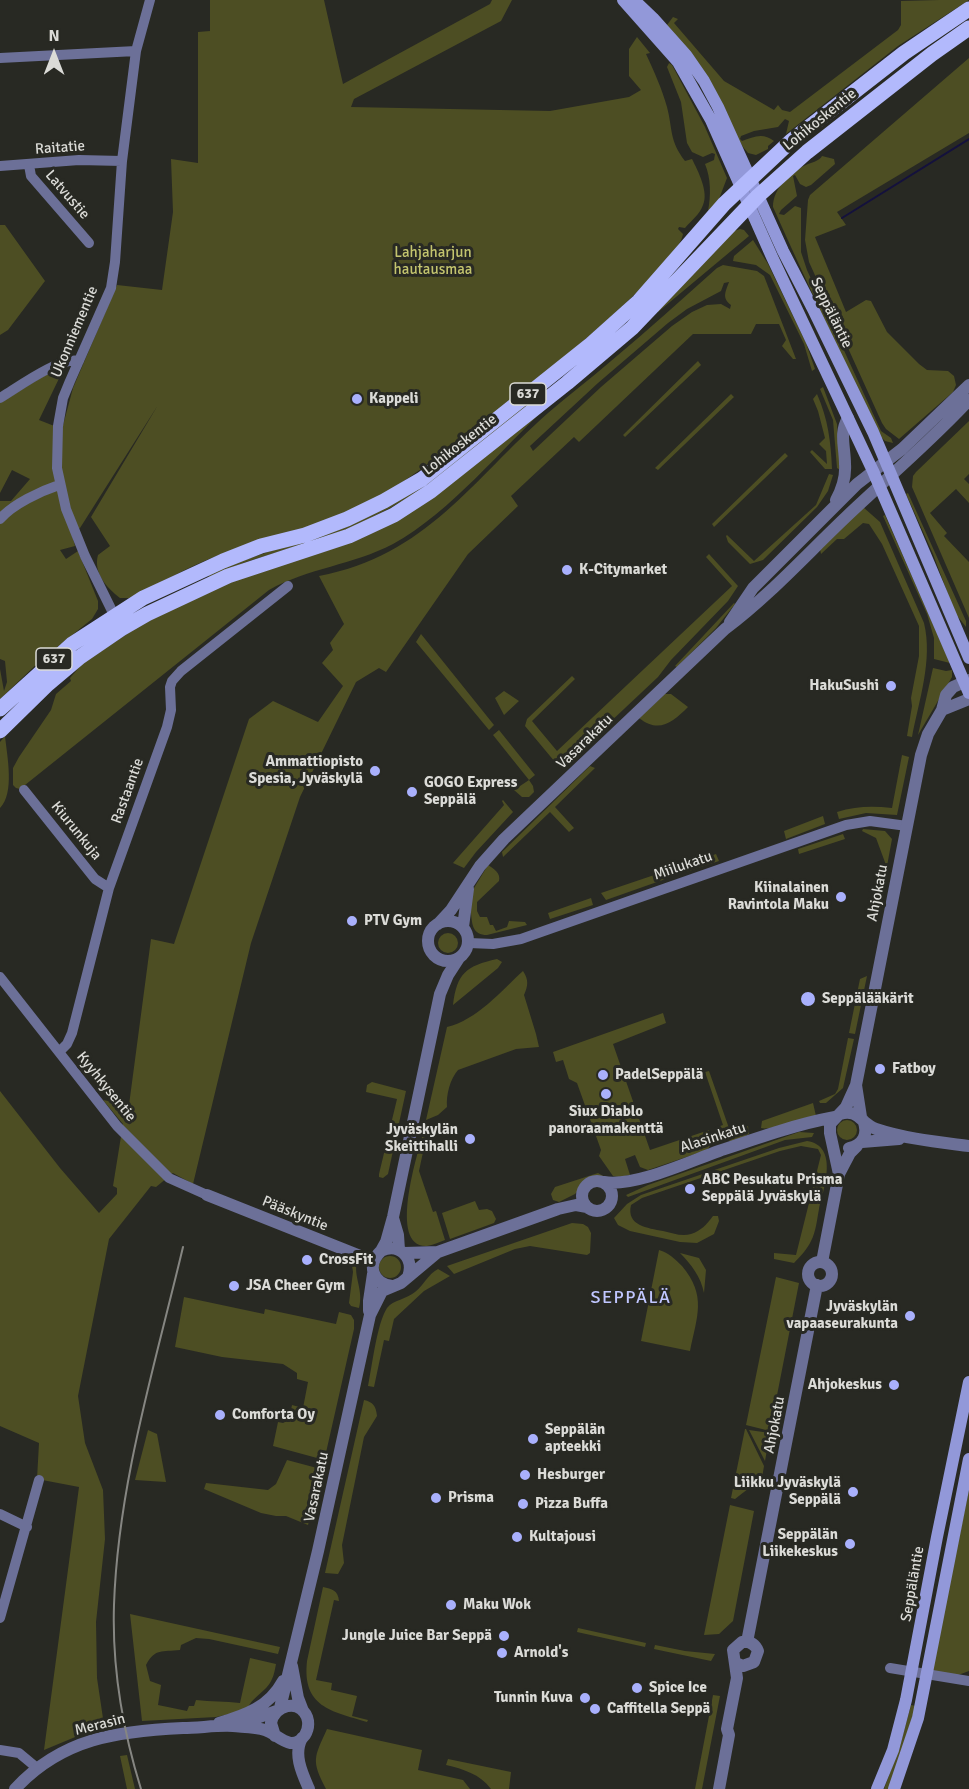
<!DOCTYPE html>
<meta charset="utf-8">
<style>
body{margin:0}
#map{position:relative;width:969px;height:1789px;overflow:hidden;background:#282923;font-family:Signika,sans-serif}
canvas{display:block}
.north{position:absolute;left:24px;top:24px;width:60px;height:60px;-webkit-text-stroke:4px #282923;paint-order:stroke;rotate:0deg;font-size:16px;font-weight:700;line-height:24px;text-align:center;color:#dbdbd7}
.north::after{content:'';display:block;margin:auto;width:21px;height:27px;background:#dbdbd7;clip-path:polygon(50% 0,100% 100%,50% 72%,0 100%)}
</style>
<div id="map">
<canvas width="969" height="1789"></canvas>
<div class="north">N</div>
</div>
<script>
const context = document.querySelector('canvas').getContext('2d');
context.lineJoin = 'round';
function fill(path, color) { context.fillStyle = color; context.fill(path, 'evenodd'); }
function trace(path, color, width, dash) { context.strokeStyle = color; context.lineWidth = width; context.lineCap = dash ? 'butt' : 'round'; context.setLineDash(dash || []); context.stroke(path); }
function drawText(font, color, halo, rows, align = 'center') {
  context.font = font + ' Signika,sans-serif'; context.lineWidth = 6; context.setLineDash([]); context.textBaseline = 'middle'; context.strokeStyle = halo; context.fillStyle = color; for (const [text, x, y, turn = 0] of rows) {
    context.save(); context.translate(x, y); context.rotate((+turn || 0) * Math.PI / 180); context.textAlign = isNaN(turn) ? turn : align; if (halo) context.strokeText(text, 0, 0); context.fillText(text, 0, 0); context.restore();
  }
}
const green = new Path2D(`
 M210,0h114l19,84 147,-80 2,-4h20l-11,21 -147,78 -3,8 199,4 79,-14 12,-7 -12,-14v-27l8,-12 13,16 -4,1c8,17 16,35 21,53 6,23 2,33 18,54l7,-2c6,12 17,33 11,46 -3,9 -12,16 -18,23l-6,-1 -1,2 5,5c-6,43 -255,236 -302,262 -50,28 -108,40 -162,59 -30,11 -60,29 -90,43h-9c-13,-10 -27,-25 -22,-43l12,-9 -19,-29 67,-112 -78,123 -8,7 3,11 -15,4 6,9 12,-8 20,50v8l-6,10 -52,42 -40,38v-30l4,22 3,-9 -2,-21 -5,-2v-158h11l19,-22 -18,-9 -12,23v-90l42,-26 23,-11 -26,54 23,9 11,-41 44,-103 45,5 11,-78 -2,-53 27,4v-131l12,-1z
 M939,0h30l-71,46 -112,88 3,-13 -4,-2 -7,8 -24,4 -13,5 -1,3 2,2c11,-4 21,-9 32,0l-6,5v3l-12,6 -8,-2 -5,-6 -76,-122 6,-8 5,2 -4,4 50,58 50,29 4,-5 4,5 8,2 108,-82 3,-5v-24z
 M969,58v75l-132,79 9,13 -31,12 31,75 20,-12 5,1 16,31 32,32 8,6 21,1 6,5 2,9 -3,7 -54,47 -13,-10 -4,-6 -73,-161 -4,-22 3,-40 2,-5z
 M669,63l3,2 33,62 22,51 -8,21 -11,12c3,-15 3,-33 -3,-47l9,-4 1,-6 -3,-1 -9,4 -11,-5 -5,-9 -6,-41 -14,-35z
 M822,156l12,3 1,5 -24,21 -5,2 -6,-3 -5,-9 -2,1 4,20 -16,14 -2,4 5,1 11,-9 6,2v44l6,18 74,161 10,7 2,5 -8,-2 -6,-6c-35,-76 -72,-151 -106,-228 0,-19 18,-36 35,-43 6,-2 12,-4 14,-8z
 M0,225h5l40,56 -37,49 -8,5z
 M740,229l4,1 5,6 -91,76 -1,-2 77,-79z
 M753,240l15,24 38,79 9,26 -3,2 -8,-27 -34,-69 -14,-10 -23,-4 1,-5z
 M723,265l34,6 7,5 32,83h-3l-11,-13 4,-6 -7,-16h-23l-5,10h-58l-114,108 -5,-5 -63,59 7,10 -50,48 -82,118 -7,-4 -23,14 -56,115 -49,146 -58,241 -20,-11 -17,14 -5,-1 -42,53 -31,157 7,47 18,47 2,49 -9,83 1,56 7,47 -60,25 35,-263 -42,-8 2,-36 -39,-17v-335l60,77 39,45 18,-19v-6l-4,-2 10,-62 -20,-24 26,5 22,-166 23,5 75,-225 24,-18 45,21 25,-36 -21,-23 11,-13 -3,-7 14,-19 -25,-48c107,-20 153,-96 229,-163 21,-18 42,-34 63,-52 36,-30 71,-62 106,-93zM729,282c-4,11 -7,16 2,23l-1,4 -9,-5 -14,1 -15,7 -20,14 -71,61 -68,64 -3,-5 68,-63 70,-60 19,-14 34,-18 3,-8z
 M698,361l3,4 -76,72 -2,-2z
 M823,387l14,37 3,46 -3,-2 -4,-48 -13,-31z
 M731,394l3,3 -76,73 -3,-2z
 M817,394c11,25 14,48 15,75h-7l-15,-17 2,-2 15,14 -1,-13 -7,-7 6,-6 -7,-27 -5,-12z
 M526,403l3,3 -102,80 -37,22 -43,22 -101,32 -37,15 -2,-4 139,-48z
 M550,404c-49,45 -99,108 -157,140 -40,21 -85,24 -124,46l-249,199 -4,-1 -3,-3v-17l6,-11 32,-47 5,-16 15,-13 -1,-3 12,-14 66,-44 82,-40 101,-32z
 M969,421v53l-5,5 5,5v19l-13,-14 -26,24 17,20 -3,3 25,26v56l-57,-131 1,-11 3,-4z
 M785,453l3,3 -74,71 -2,-3z
 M829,474l4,1 -5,16 -11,16 -54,53 -13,4 -22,-22 -2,-6 1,-1 27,26 62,-56z
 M908,493l58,128v6l-11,-14 -22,-59 -27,-60z
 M863,507l17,15 44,101c9,37 -5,77 -12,114l-5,-1 5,-30 -1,-8 8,-42v-30l-37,-82 -13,-20 -6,-1 -19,16h-7l-16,15 -1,-5z
 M885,515l65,148 -16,-4v-21l-7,-24 -44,-98z
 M709,554l29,32 -10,15 -57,59 -13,17 -85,80 -12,7 -6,-2 -30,-36 2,-7 45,-43 3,3 -43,42 25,30 175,-165 -26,-29z
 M734,603l1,1 -19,24 -39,39 -2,-1z
 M421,634l73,91 -5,5 -73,-88z
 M933,668l13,3 6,-1v7l-34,58z
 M504,691l15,10 -15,14 -9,-17z
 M665,694h6l17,13c-15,15 -29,27 -49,11z
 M499,730l36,45 -6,5 4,6 1,6 -5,5h-7l-8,-7 15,-10 -36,-45z
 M5,736c2,20 10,57 -5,72v-66z
 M902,755l7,2 -12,58 -31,-2 -27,6 -2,-7c19,-6 36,-6 55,-4z
 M590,766l5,2 -40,39 19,21 -5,4 -19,-20 -47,45 -1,-5z
 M503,800l10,12 -37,40 -12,16 -11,-5 51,-58 -2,-4z
 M823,816l2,8 -39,15 -2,-8z
 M863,829l22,2 7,8 -15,81 -2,-1 11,-54 -10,-27 -14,-7z
 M843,834l2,5 -46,15 -1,-5z
 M716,854l3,7 -33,11 -2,-7z
 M488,865c6,4 13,8 11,16l-22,21v9l3,6h7l3,8h3l3,6 11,-4 2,-6 16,1 2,3 -40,10c-14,0 -15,-10 -16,-22l-4,-3 4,-17z
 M672,869l2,7 -68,24 -5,-7z
 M591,898l2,7 -43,14 -2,-6z
 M438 943a10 10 0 1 1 20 0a10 10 0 1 1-20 0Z
 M497,959l5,3 -4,6 -45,37c4,-32 13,-39 44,-46z
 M523,971c6,9 5,15 1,24l12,39 3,13 -23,2 -58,21c-8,9 -12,25 -11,37l-9,8 -12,5 21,-93c30,-7 54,-36 76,-56z
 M867,976l-12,58 -6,-1 11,-54z
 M663,1013l3,10 -53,21 37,106 59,-20 2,15 -4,5 -59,20 -8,-3 -5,-12 -10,4 5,16 -11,2 -6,-1 -14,-20 2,-6 -24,-67 -8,-4 -6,-19 -7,2 -3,-10z
 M848,1038l6,1 -11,49 -17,15h-6l-1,-2 16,-7 3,-5z
 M709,1071l21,60 18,-5 1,8 -13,7h-6l-5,-3 -5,-12 3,-1 -18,-53z
 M372,1082l34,9 -18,83 -5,4 -4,-1v-3l18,-75 -31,-7 1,-7z
 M813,1103l3,13c-14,2 -46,15 -55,12l1,-7z
 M837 1130a10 10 0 1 1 20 0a10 10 0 1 1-20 0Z
 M799,1132l15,1 -2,4 -27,3 -157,57 -2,-2 22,-10z
 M422,1137l4,1 -7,33 14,41 3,-1 9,29c-6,2 -12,5 -18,6 -39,2 -10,-90 -5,-109z
 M807,1141c32,5 17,47 12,68 -2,10 -3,23 -8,32 -3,7 -11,16 -17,22l-20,-4v-6l22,2 25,-100 -3,-6 -17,-3 -21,5 -138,47 -11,7c-5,21 17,23 32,26 9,2 19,6 28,3 10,-3 16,-10 22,-18h5l1,5 -5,13 -17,9 -17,-1 -50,-11 -12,-6 -4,-7 13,-14 14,-9 138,-47z
 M598,1173l7,4 -17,3 -13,14 -16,8 -6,-2 -2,-6 4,-7z
 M475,1201l4,9 8,-1 5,2 4,8 -2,4 -44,16 -8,-26z
 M572,1223l11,1 5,3 3,6 -1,20 -3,2 -57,-9 -15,3 -61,25 -7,-8z
 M659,1250c10,3 16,9 23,16 25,30 15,50 8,85l-49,-10z
 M680,1253l19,5 7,12 -2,23c-3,-16 -13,-29 -24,-40z
 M379 1267a11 11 0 1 1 22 0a11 11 0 1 1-22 0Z
 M351,1259l6,3c-4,14 7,28 2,46l-8,-2 -2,-3 4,-31z
 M438,1269l12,7 -26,15 -30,28 -5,22 -5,-1 -10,47 -6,-1c4,-19 9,-63 19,-78 6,-8 20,-9 28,-16 9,-7 13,-18 23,-23z
 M776,1277l23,6 -29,148 -24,-6z
 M184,1297l80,17 1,-5 71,15 3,-12 12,3 3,5v9l-29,128 -8,1 -44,-12 5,-24 5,1 6,-3 3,-15 11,3 5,-26 -11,-3v-6l-14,-9 -61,-7 -47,-10z
 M364,1400c9,2 12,6 13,16l-13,21 -22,108 2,18 -6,11 -13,-1z
 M745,1429h1l18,37 -2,12 -27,21 -4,-1z
 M148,1430l9,4 9,48 -31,-2z
 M749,1430l21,3 -5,28z
 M287,1460l30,8 4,4 -13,53 -22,-9h-10l-15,-3 -57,-24 2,-6 62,7 8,-6z
 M969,1489v182l-19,7 -17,-4v-9z
 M730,1505l24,6 -21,110 -14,13 -15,1z
 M323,1587c9,2 15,3 16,14l-5,-1 -18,80 16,3 -1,7 26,6 -5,20 16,4 -1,2c-36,-11 -65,-15 -60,-61z
 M130,1614l150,33 -2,7 -69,-15 -13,-1 -15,7 -1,5c-18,2 -25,-2 -34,15l4,16 11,4 -3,20 29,6 2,-5h5l2,-6c15,2 29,1 44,3l10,-45 26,6c-1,5 -2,11 -4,15 -5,13 -21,18 -25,31l-31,7 -74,4z
 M578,1628l68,15 -1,4 -68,-15z
 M655,1645l30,6 30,3 -4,7 -57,-12z
 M713,1695l7,1 -18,93h-7z
 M911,1705l5,1 -27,83h-5l16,-43z
 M327,1729l95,21 -4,20 45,10 7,9h-144c-15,-29 -12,-31 1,-60z
 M127,1755l8,34h-8l-7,-33z
 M448,1759l63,13 -2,17h-18c-11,-15 -28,-20 -45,-24z`);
const stream = new Path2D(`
 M842,218l127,-79`);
const minor = new Path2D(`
 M0,58l136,-7
 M29,165l2,11 58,67
 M0,166l79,-6 43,1
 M0,398c17,-10 60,-42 79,-37
 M0,519c13,-15 41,-28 59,-34
 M117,621l-32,-65 -19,-47 -9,-41 1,-42 5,-28 7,-17 41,-93 4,-26 7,-101 14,-110 14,-51
 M24,790l71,89 14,9
 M469,943l24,1 28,-5 325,-114 24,-4 37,5
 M0,977l117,149 52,52 38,17
 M59,1052l8,-8 5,-11 37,-145 58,-161 4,-17 -1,-23 2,-6 9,-10 107,-85
 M0,1514l27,13
 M0,1618l39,-138
 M890,1668l79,13
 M0,1750l19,3 18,15`);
const tertiary = new Path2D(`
 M836,500c6,-11 10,-23 9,-36 0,-17 -6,-31 3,-46
 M730,622l23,-34 104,-104 45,-35 67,-64
 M942,710l27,-11
 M428 941a20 20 0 1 1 40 0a20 20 0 1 1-40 0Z
 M438,924l13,-14 29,-44 24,-27 221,-210c44,-33 82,-75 121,-112 41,-39 84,-75 123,-117
 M463,927l5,-38
 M856,1085l5,32
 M840,1114c18,-6 21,10 36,15 30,10 62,13 93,17
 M862,1142l37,-3
 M849,1148c14,-3 20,-14 14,-28
 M839,1174l-9,-41v-9l16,-17 10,-22 65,-330 7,-21 14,-24 4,-15 7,-8 16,-7
 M582 1196a15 15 0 1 1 30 0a15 15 0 1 1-30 0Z
 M604,1182c31,5 84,-20 115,-31 38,-13 78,-27 116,-34
 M207,1195l166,66
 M393,1218l5,17 1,15
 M381,1251l5,-9 7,-25 47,-223 8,-19 11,-17
 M404,1253l34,-1 120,-43 18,-4 11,2
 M822,1262l17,-88 11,-21 7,-7
 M808 1274a12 12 0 1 1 24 0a12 12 0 1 1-24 0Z
 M392,1286c-19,-2 -26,-21 -11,-35 18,-9 34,7 27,26
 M369,1311v-10l4,-27
 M747,1642l70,-357
 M292,1666l6,32 5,13
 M280,1708l38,-157 52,-236 12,-24 19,-8 37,-31
 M219,1723c27,-8 50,-16 64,-42
 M241,1724l35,-13
 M302,1738c-9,16 0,35 7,51
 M15,1789c47,-51 103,-58 168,-61 16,0 34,-3 50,-2 10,1 23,1 32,4 13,4 26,24 40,5 3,-5 4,-12 2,-18 -8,-19 -33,-12 -36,6l4,13
 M719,1789l10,-54 -2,-6 10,-51 -4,-28 9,-8c8,-1 13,2 16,9l-4,11 -11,4 -7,-3`);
const secondary = new Path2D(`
 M623,0l55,62 33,58 61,137 101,214 96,222
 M634,0l19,18 33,37 18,26 14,26 65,144 31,60 59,121 96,226
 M877,1789l16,-39 13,-50 31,-163 32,-155
 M894,1789l24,-71 51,-259`);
const primary = new Path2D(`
 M0,709l72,-65 71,-46 80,-37 38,-15 44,-11 42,-16 37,-18 38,-22 169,-135 48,-43 85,-97 67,-63 113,-88 65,-44
 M0,731l48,-47 32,-27 41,-28 26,-15 81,-38 121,-40 45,-21 37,-24 136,-108 65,-55 126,-132 49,-44 125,-98 37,-26`);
const rail = new Path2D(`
 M141,1789c-18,-58 -29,-123 -27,-184 4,-121 41,-240 69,-358`);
const markers = [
 [357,399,6,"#a9b0fc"],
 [567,570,6,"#a9b0fc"],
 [891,686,6,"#a9b0fc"],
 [375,771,6,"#a9b0fc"],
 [412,792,6,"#a9b0fc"],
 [841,897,6,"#a9b0fc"],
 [352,921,6,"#a9b0fc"],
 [808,999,8,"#a9b0fc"],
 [880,1069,6,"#a9b0fc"],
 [603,1075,6,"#a9b0fc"],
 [606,1094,6,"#a9b0fc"],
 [470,1139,6,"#a9b0fc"],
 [690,1189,6,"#a9b0fc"],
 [307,1260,6,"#a9b0fc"],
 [234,1286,6,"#a9b0fc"],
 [910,1316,6,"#a9b0fc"],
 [894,1385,6,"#a9b0fc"],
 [220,1415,6,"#a9b0fc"],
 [533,1439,6,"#a9b0fc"],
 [525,1475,6,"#a9b0fc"],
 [853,1492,6,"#a9b0fc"],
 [436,1498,6,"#a9b0fc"],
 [523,1504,6,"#a9b0fc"],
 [517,1537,6,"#a9b0fc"],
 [850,1544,6,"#a9b0fc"],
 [451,1605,6,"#a9b0fc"],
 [504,1636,6,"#a9b0fc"],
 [502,1653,6,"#a9b0fc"],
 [637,1688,6,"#a9b0fc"],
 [585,1698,6,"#a9b0fc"],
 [595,1709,6,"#a9b0fc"]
];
const shields = [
 [528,394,36],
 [54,659,36]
];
const shieldNames = [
 ["637",528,394],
 ["637",54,659]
];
const streetNames = [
 ["Lohikoskentie",820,120,-39],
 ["Raitatie",60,148,-4],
 ["Latvustie",67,195,49],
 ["Seppäläntie",831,313,64],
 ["Ukonniementie",75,332,-67],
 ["Lohikoskentie",460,445,-38],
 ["Vasarakatu",585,742,-44],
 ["Rastaantie",128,791,-70],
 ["Kiurunkuja",76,831,51],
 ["Miilukatu",683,866,-19],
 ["Ahjokatu",878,893,-79],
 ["Kyyhkysentie",106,1087,51],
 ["Alasinkatu",713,1138,-18],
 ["Pääskyntie",295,1214,22],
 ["Ahjokatu",775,1425,-79],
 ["Vasarakatu",317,1487,-78],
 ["Seppäläntie",913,1584,-80],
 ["Merasin",100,1725,-14]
];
const parkNames = [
 ["Lahjaharjun",433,253],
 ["hautausmaa",433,270]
];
const poiNames = [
 ["Kappeli",369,399],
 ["K-Citymarket",579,570],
 ["HakuSushi",879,686,"right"],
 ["Ammattiopisto",363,762,"right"],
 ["Spesia, Jyväskylä",363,779,"right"],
 ["GOGO Express",424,783],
 ["Seppälä",424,800],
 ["Kiinalainen",829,888,"right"],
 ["Ravintola Maku",829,905,"right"],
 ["PTV Gym",364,921],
 ["Seppälääkärit",822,999],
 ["Fatboy",892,1069],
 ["PadelSeppälä",615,1075],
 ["Siux Diablo",606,1112,"center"],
 ["panoraamakenttä",606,1129,"center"],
 ["Jyväskylän",458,1130,"right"],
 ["Skeittihalli",458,1147,"right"],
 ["ABC Pesukatu Prisma",702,1180],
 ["Seppälä Jyväskylä",702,1197],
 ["CrossFit",319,1260],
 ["JSA Cheer Gym",246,1286],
 ["Jyväskylän",898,1307,"right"],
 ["vapaaseurakunta",898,1324,"right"],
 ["Ahjokeskus",882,1385,"right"],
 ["Comforta Oy",232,1415],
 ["Seppälän",545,1430],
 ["apteekki",545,1447],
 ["Hesburger",537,1475],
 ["Liikku Jyväskylä",841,1483,"right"],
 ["Seppälä",841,1500,"right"],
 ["Prisma",448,1498],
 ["Pizza Buffa",535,1504],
 ["Seppälän",838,1535,"right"],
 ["Liikekeskus",838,1552,"right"],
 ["Kultajousi",529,1537],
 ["Maku Wok",463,1605],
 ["Jungle Juice Bar Seppä",492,1636,"right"],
 ["Arnold's",514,1653],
 ["Spice Ice",649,1688],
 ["Tunnin Kuva",573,1698,"right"],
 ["Caffitella Seppä",607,1709]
];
const quarterNames = [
 ["SEPPÄLÄ",631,1298]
];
fill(green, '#4d4e23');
trace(stream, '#14113d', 2);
trace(minor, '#6c7098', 10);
trace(tertiary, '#6c7098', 12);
trace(secondary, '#9298d9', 12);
trace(primary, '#b2b9fc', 15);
trace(rail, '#868682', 2);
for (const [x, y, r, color] of markers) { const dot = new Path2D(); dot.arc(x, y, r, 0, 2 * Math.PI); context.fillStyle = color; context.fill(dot); trace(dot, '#282923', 2); }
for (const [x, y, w] of shields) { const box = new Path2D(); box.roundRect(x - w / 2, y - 11, w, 22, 4.5); context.fillStyle = '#282923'; context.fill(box); trace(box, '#dbdbd7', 1.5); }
drawText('bold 14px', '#dbdbd7', null, shieldNames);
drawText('15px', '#dbdbd7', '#282923', streetNames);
drawText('15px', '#c3c46e', '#282923', parkNames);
drawText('bold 15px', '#dbdbd7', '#282923', poiNames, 'left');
context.letterSpacing = '1.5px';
drawText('18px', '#c0c6ff', '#282923', quarterNames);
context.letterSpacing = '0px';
</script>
